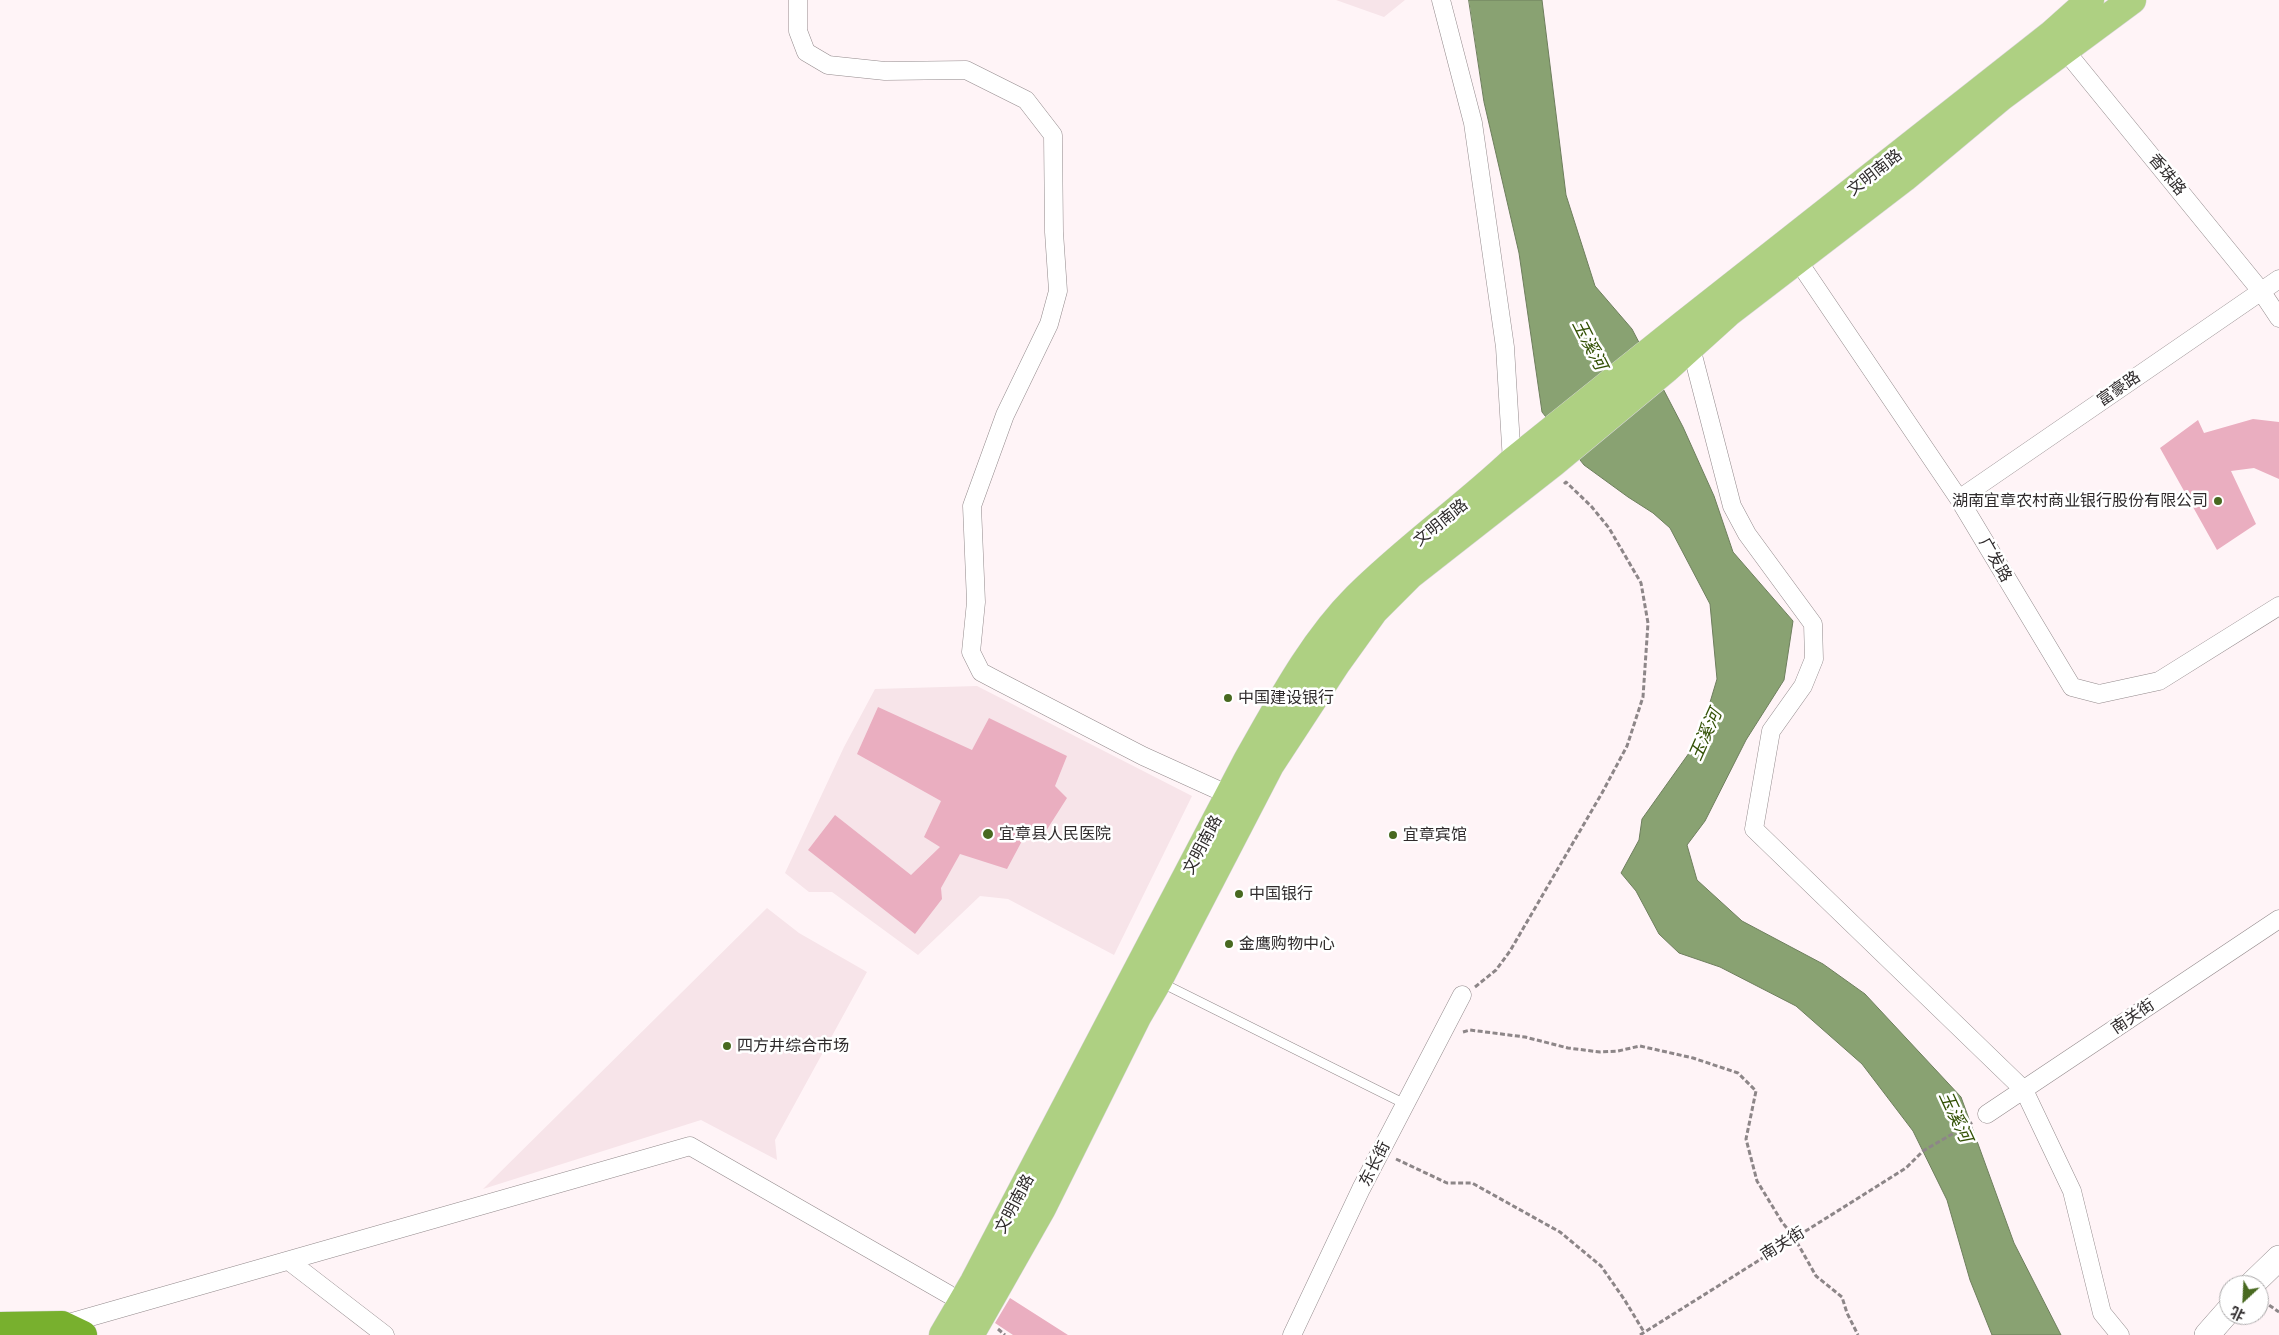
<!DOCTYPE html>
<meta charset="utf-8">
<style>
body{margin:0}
#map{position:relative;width:2279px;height:1335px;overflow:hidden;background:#fff4f7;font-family:"Zilla Slab","Noto Sans SC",serif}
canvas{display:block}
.north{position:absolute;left:2219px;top:1275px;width:50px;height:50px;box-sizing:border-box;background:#fff;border:1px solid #acaaab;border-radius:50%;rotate:205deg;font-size:14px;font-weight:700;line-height:20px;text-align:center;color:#2f2b2c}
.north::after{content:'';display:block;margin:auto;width:18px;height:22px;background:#486920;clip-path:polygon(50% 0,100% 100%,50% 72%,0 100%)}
</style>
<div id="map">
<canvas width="2279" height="1335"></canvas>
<div class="north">北</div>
</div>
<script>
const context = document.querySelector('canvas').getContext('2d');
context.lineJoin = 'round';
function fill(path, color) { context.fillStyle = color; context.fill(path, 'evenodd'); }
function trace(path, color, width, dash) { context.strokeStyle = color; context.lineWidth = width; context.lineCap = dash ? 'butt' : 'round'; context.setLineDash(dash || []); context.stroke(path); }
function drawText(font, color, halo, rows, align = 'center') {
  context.font = font + ' "Zilla Slab","Noto Sans SC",serif'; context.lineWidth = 5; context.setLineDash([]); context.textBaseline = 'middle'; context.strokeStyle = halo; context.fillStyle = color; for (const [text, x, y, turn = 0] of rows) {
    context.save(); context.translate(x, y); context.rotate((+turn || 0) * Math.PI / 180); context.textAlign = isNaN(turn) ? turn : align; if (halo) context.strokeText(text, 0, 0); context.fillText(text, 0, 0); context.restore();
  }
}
const built = new Path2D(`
 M1336,0h69l-21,17z
 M977,686l215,110 -78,159 -106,-56 -28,-3 -62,59 -86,-63h-23l-24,-19 59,-126 31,-58z
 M767,908l32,25 68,39 -92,168 2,20 -76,-40 -218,69z`);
const water = new Path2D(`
 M1469,0h73l24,195 29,91 37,43 51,98 31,69 19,56 60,69 -9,59 -38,60 -41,81 -18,24 10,35 45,41 81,43 42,30 96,103 53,146 47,92h-69l-22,-55 -23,-80 -34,-69 -51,-67 -66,-58 -76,-39 -41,-14 -20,-19 -23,-43 -15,-18 18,-33 3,-21 57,-80 18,-60 -7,-75 -40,-76 -17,-15 -25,-16 -44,-32 -42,-53 -23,-159 -35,-151z`);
const building = new Path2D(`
 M2253,419l26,3v57l-25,-11 -23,3 25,53 -39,26 -57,-102 38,-28 6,13z
 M878,707l94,43 17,-32 78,38 -12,30 12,12 -28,44 -16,-3 -16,30 -47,-15 -19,34 1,11 -27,35 -107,-84 27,-35 76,60 29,-28 -16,-10 17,-36 -84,-47z
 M1010,1298l58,37h-55l-18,-12z`);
const path = new Path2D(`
 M1475,987l21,-17 14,-19 92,-158 25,-47 16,-49 5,-74 -7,-40 -32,-55 -18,-22 -25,-24 -2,2
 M1463,1032l7,-2 55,7 43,11 32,4 18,-1 22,-5 53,12 45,15 18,18 -10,48 11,42 25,41 12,15 22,39 26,21 5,16 11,22
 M1396,1159l51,24h25l88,49 41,34 23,33 20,33
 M2263,1301l16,11
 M998,1329l7,6
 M1640,1335l266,-167 17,-17 50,-29`);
const lane = new Path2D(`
 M1160,982l245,122`);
const street = new Path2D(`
 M798,0v31l8,21 22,13 57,6 81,-1 60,30 27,35 1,97 4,59 -9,33 -44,91 -33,91 4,96 -5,50 10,20 19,10 143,74 86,39
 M1441,0l32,123 32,224 7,115
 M2059,43l202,248 18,27
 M1792,252l167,247 113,188 27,7 60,-13 120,-75
 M1689,340l43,166 15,28 66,90 1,35 -11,27 -32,45 -17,98 270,261 48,101 30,122 18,22
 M1959,499l320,-220
 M1987,1114l292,-195
 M289,1261l96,74
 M62,1325l628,-179 258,148
 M1292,1335l69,-146 101,-194`);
const secondary = new Path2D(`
 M2251,1285l28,-27
 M2207,1335l22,-25`);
const primary = new Path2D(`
 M943,1335l31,-53 273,-521c32,-56 64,-118 110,-164 49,-49 105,-88 155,-135l172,-138 368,-290 38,-34
 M970,1335l72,-127 95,-191 21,-36 112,-216 66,-101 38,-53 36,-36 143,-112 113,-94 62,-56 176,-135 97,-81 131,-97`);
const highway = new Path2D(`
 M0,1326l62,-1 21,10`);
const markers = [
 [2218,501,5,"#486920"],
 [1228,698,5,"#486920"],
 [988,834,6,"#486920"],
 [1393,835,5,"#486920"],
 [1239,894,5,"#486920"],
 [1229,944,5,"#486920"],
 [727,1046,5,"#486920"]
];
const streetNames = [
 ["文明南路",1875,173,-38],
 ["香珠路",2167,175,51],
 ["富豪路",2119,389,-35],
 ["文明南路",1441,523,-39],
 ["广发路",1995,560,60],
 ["文明南路",1203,845,-62],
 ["南关街",2133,1017,-34],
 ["东长街",1375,1164,-63],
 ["文明南路",1015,1204,-62],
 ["南关街",1783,1244,-32]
];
const poiNames = [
 ["湖南宜章农村商业银行股份有限公司",2208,501,"right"],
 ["中国建设银行",1238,698],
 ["宜章县人民医院",999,834],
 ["宜章宾馆",1403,835],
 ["中国银行",1249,894],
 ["金鹰购物中心",1239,944],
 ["四方井综合市场",737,1046]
];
const waterNames = [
 ["玉溪河",1589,345,63],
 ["玉溪河",1706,735,-66],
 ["玉溪河",1955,1117,65]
];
fill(built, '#f7e4e9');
fill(water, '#89a272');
trace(water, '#6e7e5d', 1);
fill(building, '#eaaec0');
trace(lane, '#938a8c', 10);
trace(street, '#938a8c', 19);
trace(secondary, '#938a8c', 26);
trace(primary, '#d5d5d5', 29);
trace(highway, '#d5d5d5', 29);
trace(path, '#8d8688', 3, [5, 2.5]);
trace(lane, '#fff', 9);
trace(street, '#fff', 18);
trace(secondary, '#fff', 25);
trace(primary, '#aed082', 28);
trace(highway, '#78b02e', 28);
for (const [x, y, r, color] of markers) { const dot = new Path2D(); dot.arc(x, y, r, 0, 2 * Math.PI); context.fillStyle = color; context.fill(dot); trace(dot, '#fff', 2); }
drawText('16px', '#2f2b2c', '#fff', streetNames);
drawText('16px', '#2f2b2c', '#fff', poiNames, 'left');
drawText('italic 18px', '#335105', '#fff', waterNames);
</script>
